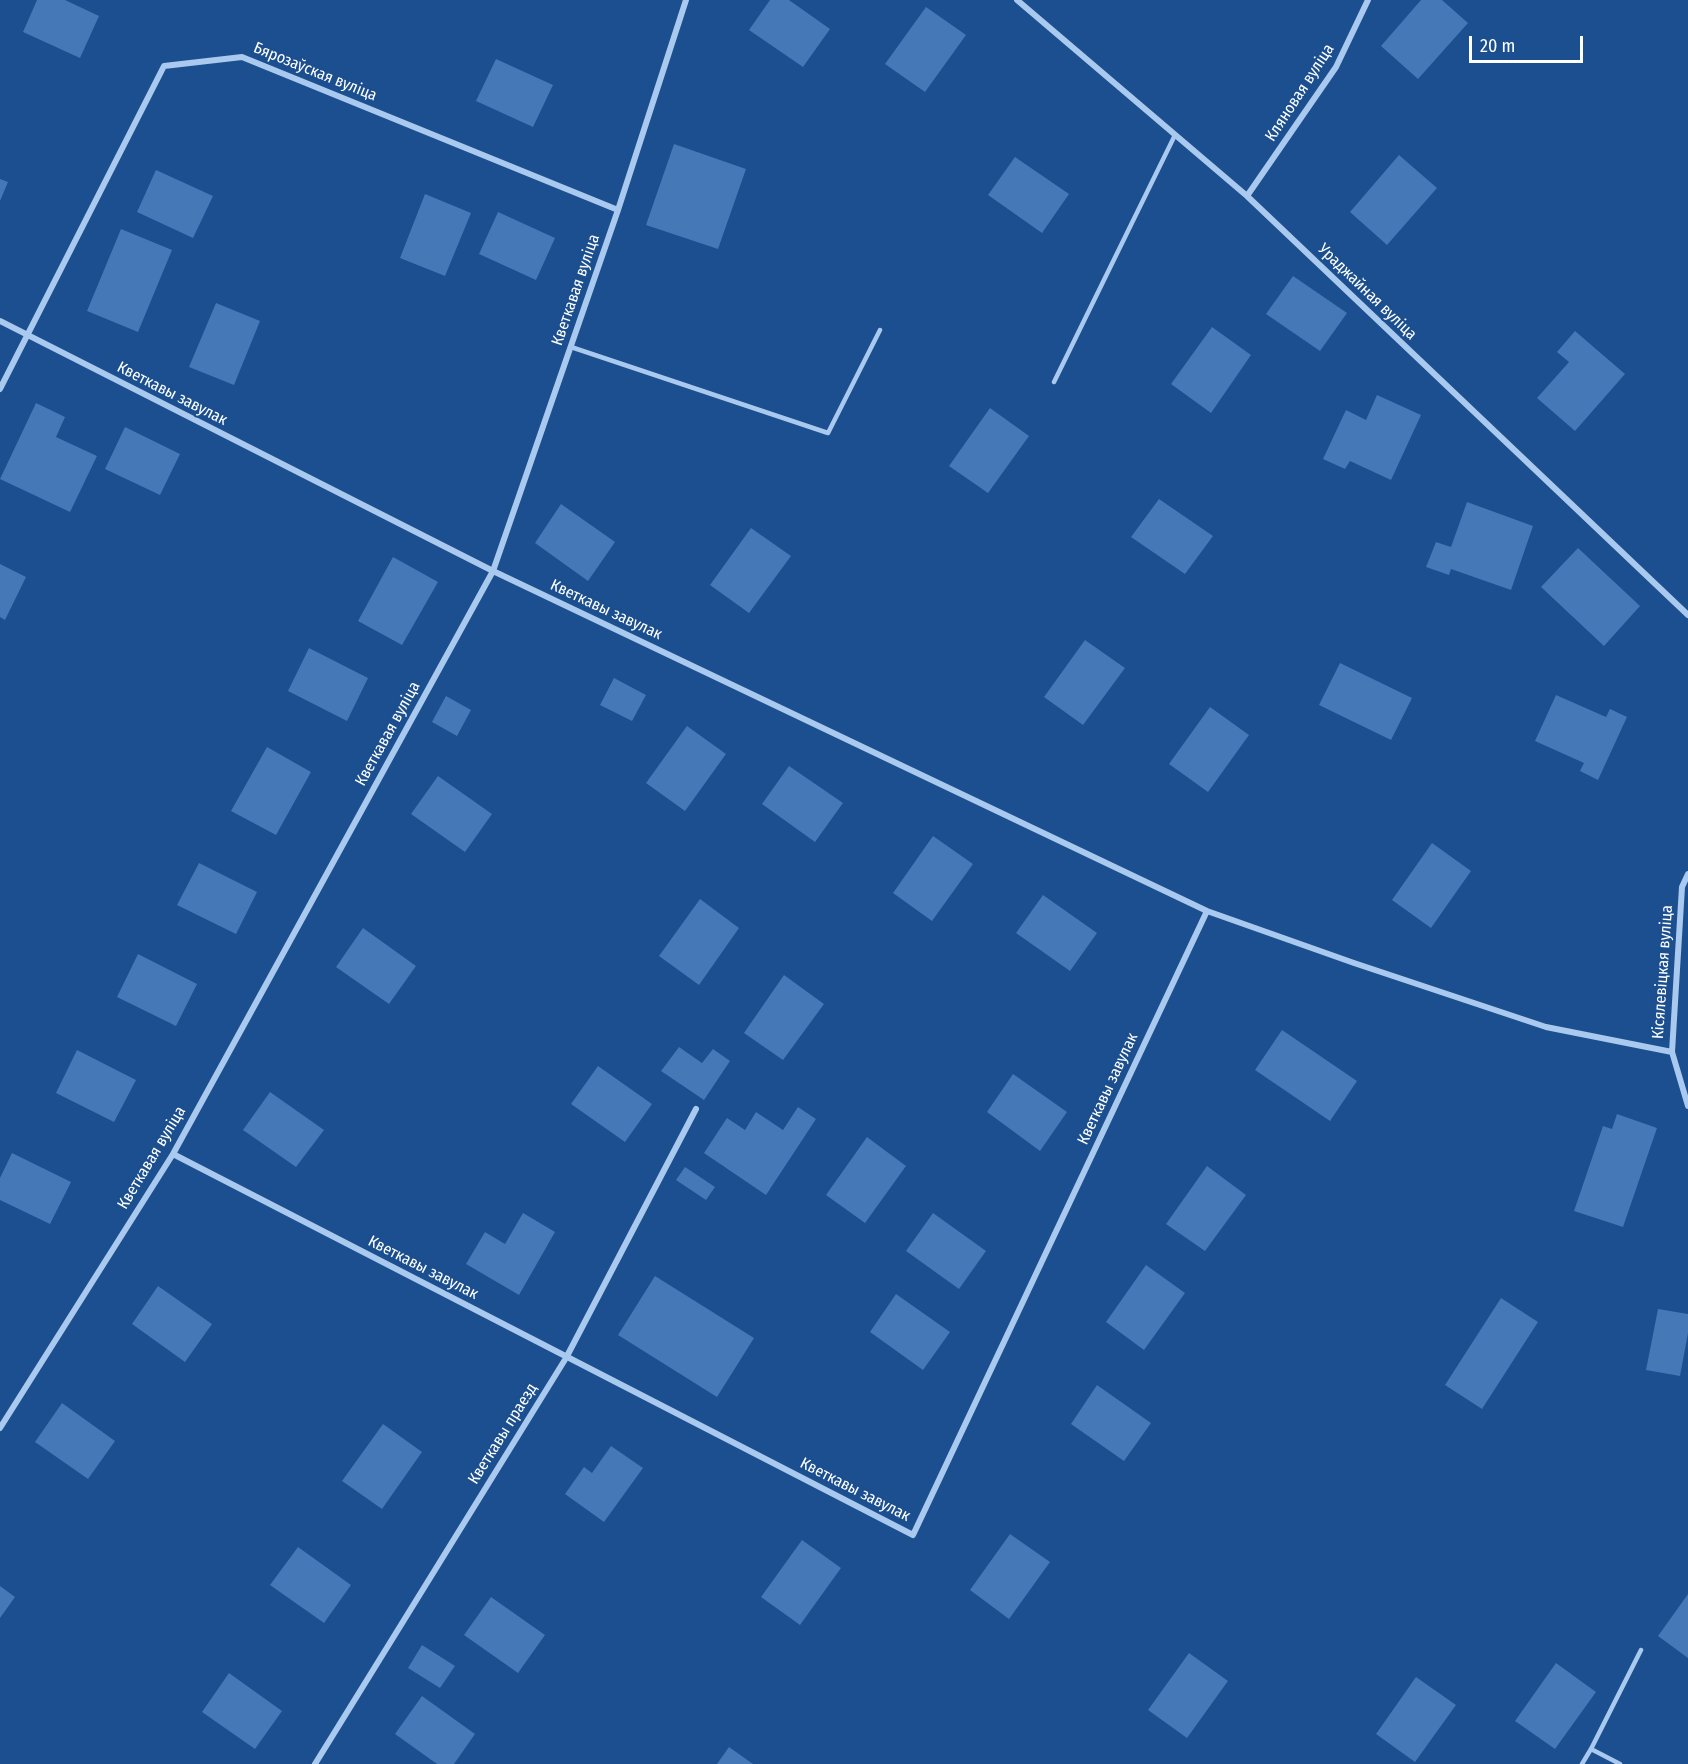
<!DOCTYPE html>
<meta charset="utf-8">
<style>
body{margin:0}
#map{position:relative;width:1688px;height:1764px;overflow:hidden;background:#1b4f8f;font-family:"Fira Sans Condensed",sans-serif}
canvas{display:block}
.scale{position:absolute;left:1469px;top:36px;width:114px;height:27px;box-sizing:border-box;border:3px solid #fff;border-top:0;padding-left:8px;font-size:18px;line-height:21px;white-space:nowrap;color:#fff;-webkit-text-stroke:4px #1b4f8f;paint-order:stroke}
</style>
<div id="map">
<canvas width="1688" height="1764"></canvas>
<div class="scale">20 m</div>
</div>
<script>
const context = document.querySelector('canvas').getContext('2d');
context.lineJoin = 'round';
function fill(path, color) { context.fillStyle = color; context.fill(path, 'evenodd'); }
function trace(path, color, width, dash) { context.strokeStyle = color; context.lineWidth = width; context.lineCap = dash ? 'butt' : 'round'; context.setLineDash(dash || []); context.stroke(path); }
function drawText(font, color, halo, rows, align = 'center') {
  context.font = font + ' "Fira Sans Condensed",sans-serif'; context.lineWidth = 4.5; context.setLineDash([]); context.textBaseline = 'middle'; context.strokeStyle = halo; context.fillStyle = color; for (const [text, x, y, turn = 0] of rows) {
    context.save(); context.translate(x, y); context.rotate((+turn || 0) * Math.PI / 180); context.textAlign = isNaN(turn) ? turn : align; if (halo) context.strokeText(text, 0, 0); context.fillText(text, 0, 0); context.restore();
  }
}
const building = new Path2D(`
 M37,0h28l34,16 -19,42 -57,-26z
 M770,0h19l41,29 -27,38 -54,-37z
 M1421,0h21l26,23 -50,56 -37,-33z
 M926,7l40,28 -41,57 -40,-28z
 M496,59l57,26 -20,42 -57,-26z
 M674,144l72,25 -28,80 -72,-24z
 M1399,155l38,33 -50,57 -37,-33z
 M1015,157l54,37 -27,39 -54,-38z
 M156,170l57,26 -20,42 -56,-26z
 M0,179l8,3 -8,19z
 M425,194l46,19 -26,63 -45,-18z
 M498,212l57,26 -19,42 -57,-26z
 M121,229l51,21 -34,82 -51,-21z
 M1293,276l54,37 -27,38 -54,-37z
 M216,303l44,18 -26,64 -45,-18z
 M1212,327l39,28 -40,58 -40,-29z
 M1575,331l50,43 -50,57 -38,-33 32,-36 -12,-10z
 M1377,395l44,20 -30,65 -41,-19 -5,8 -22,-10 23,-49 20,10z
 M36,403l29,14 -9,20 41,19 -27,56 -70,-33z
 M990,408l39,28 -41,57 -39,-27z
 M125,427l55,27 -20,41 -55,-26z
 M1159,499l54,37 -28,38 -54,-37z
 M1467,502l66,24 -22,64 -60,-21 -2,6 -23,-8 10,-25 15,5z
 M561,504l54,38 -27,39 -53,-38z
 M751,528l40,28 -42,57 -39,-28z
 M1578,548l62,58 -36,40 -63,-59z
 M393,557l45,25 -36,63 -44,-24z
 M0,564l26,13 -21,43 -5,-3z
 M1085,640l40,28 -42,57 -39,-28z
 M309,648l59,30 -21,43 -59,-30z
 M1340,663l72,35 -21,42 -72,-35z
 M614,678l32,17 -14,26 -32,-16z
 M1556,695l50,22 4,-8 17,8 -29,63 -18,-9 4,-8 -49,-22z
 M446,696l25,14 -14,26 -25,-14z
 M1210,707l39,28 -41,57 -39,-28z
 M687,726l39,28 -41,57 -39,-28z
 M267,747l44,25 -35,63 -45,-24z
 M789,766l54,37 -28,39 -53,-38z
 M438,776l54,38 -27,38 -54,-38z
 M933,836l40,28 -41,57 -39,-28z
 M1432,843l39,28 -40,57 -39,-28z
 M199,863l58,29 -21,42 -59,-29z
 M1043,895l54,38 -27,38 -54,-38z
 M700,899l39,29 -40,57 -40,-29z
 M363,928l53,38 -27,38 -53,-37z
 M138,954l59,30 -21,42 -59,-29z
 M784,975l40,29 -41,56 -39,-27z
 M1282,1030l75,51 -27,40 -75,-51z
 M679,1047l23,16 11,-14 17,12 -26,39 -43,-29z
 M77,1050l59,30 -22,42 -58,-29z
 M598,1066l54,38 -27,38 -54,-38z
 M1013,1074l54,38 -27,39 -53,-39z
 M270,1092l54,38 -28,37 -53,-37z
 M798,1107l18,12 -50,76 -62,-42 23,-35 18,12 11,-18 27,18z
 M1617,1114l40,14 -34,99 -49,-16 29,-85 9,3z
 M867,1137l39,29 -41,57 -39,-28z
 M12,1153l59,29 -21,42 -50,-24v-22z
 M1207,1166l39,29 -41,56 -39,-27z
 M685,1167l30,20 -9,13 -30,-20z
 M523,1213l32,19 -36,63 -53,-31 19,-32 20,12z
 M933,1213l53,38 -27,38 -53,-38z
 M1146,1265l39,28 -41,57 -38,-28z
 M655,1276l99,62 -37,59 -99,-62z
 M158,1286l54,38 -27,38 -53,-38z
 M896,1294l54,38 -27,38 -53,-38z
 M1501,1298l37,24 -56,87 -37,-24z
 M1658,1309l30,5v19l-8,43 -34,-6z
 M1097,1385l54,38 -27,38 -53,-37z
 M62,1403l53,38 -27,38 -53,-37z
 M383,1424l39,28 -40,57 -40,-28z
 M611,1446l32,22 -39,54 -39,-28 19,-27 8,6z
 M1010,1534l40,28 -41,57 -39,-29z
 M802,1540l39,28 -41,57 -39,-28z
 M298,1547l53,38 -27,38 -54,-38z
 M0,1586l15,11 -15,21z
 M1688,1594v64l-30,-22z
 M491,1597l54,38 -27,38 -54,-38z
 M422,1645l33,21 -15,22 -32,-20z
 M1189,1653l39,28 -41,57 -39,-28z
 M1556,1663l40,29 -41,57 -40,-28z
 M229,1673l53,38 -27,38 -53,-37z
 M1416,1677l40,28 -41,57 -39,-28z
 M422,1696l53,38 -21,30h-17l-42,-30z
 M729,1747l24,17h-36z`);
const lane = new Path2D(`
 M571,347l257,86 52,-103
 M1054,382l121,-247
 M1591,1749l29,15
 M1582,1764l9,-15 50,-99`);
const street = new Path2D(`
 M1017,0l230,196 441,419
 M1247,196l89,-129 32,-67
 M0,321l493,250 714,340 147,52 192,64 126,25
 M0,389l164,-323 78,-9 376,153
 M1688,874l-6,13 -10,165 16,54
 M173,1154l740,381 294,-624
 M0,1428l173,-274 320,-583 125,-361 68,-210
 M315,1764l251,-406 130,-249`);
const streetNames = [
 ["Бярозаўская вуліца",315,72,22],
 ["Кляновая вуліца",1300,93,-57],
 ["Кветкавая вуліца",576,290,-71],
 ["Ураджайная вуліца",1367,292,44],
 ["Кветкавы завулак",172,394,27],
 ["Кветкавы завулак",606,610,25],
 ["Кветкавая вуліца",388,734,-61],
 ["Кісялевіцкая вуліца",1663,972,-86],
 ["Кветкавы завулак",1108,1089,-65],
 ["Кветкавая вуліца",152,1158,-59],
 ["Кветкавы завулак",423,1268,27],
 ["Кветкавы праезд",503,1434,-58],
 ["Кветкавы завулак",855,1490,27]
];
fill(building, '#4478b7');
trace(lane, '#a9c9ee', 4.5);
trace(street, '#a9c9ee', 6);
drawText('16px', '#fff', '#1b4f8f', streetNames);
</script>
